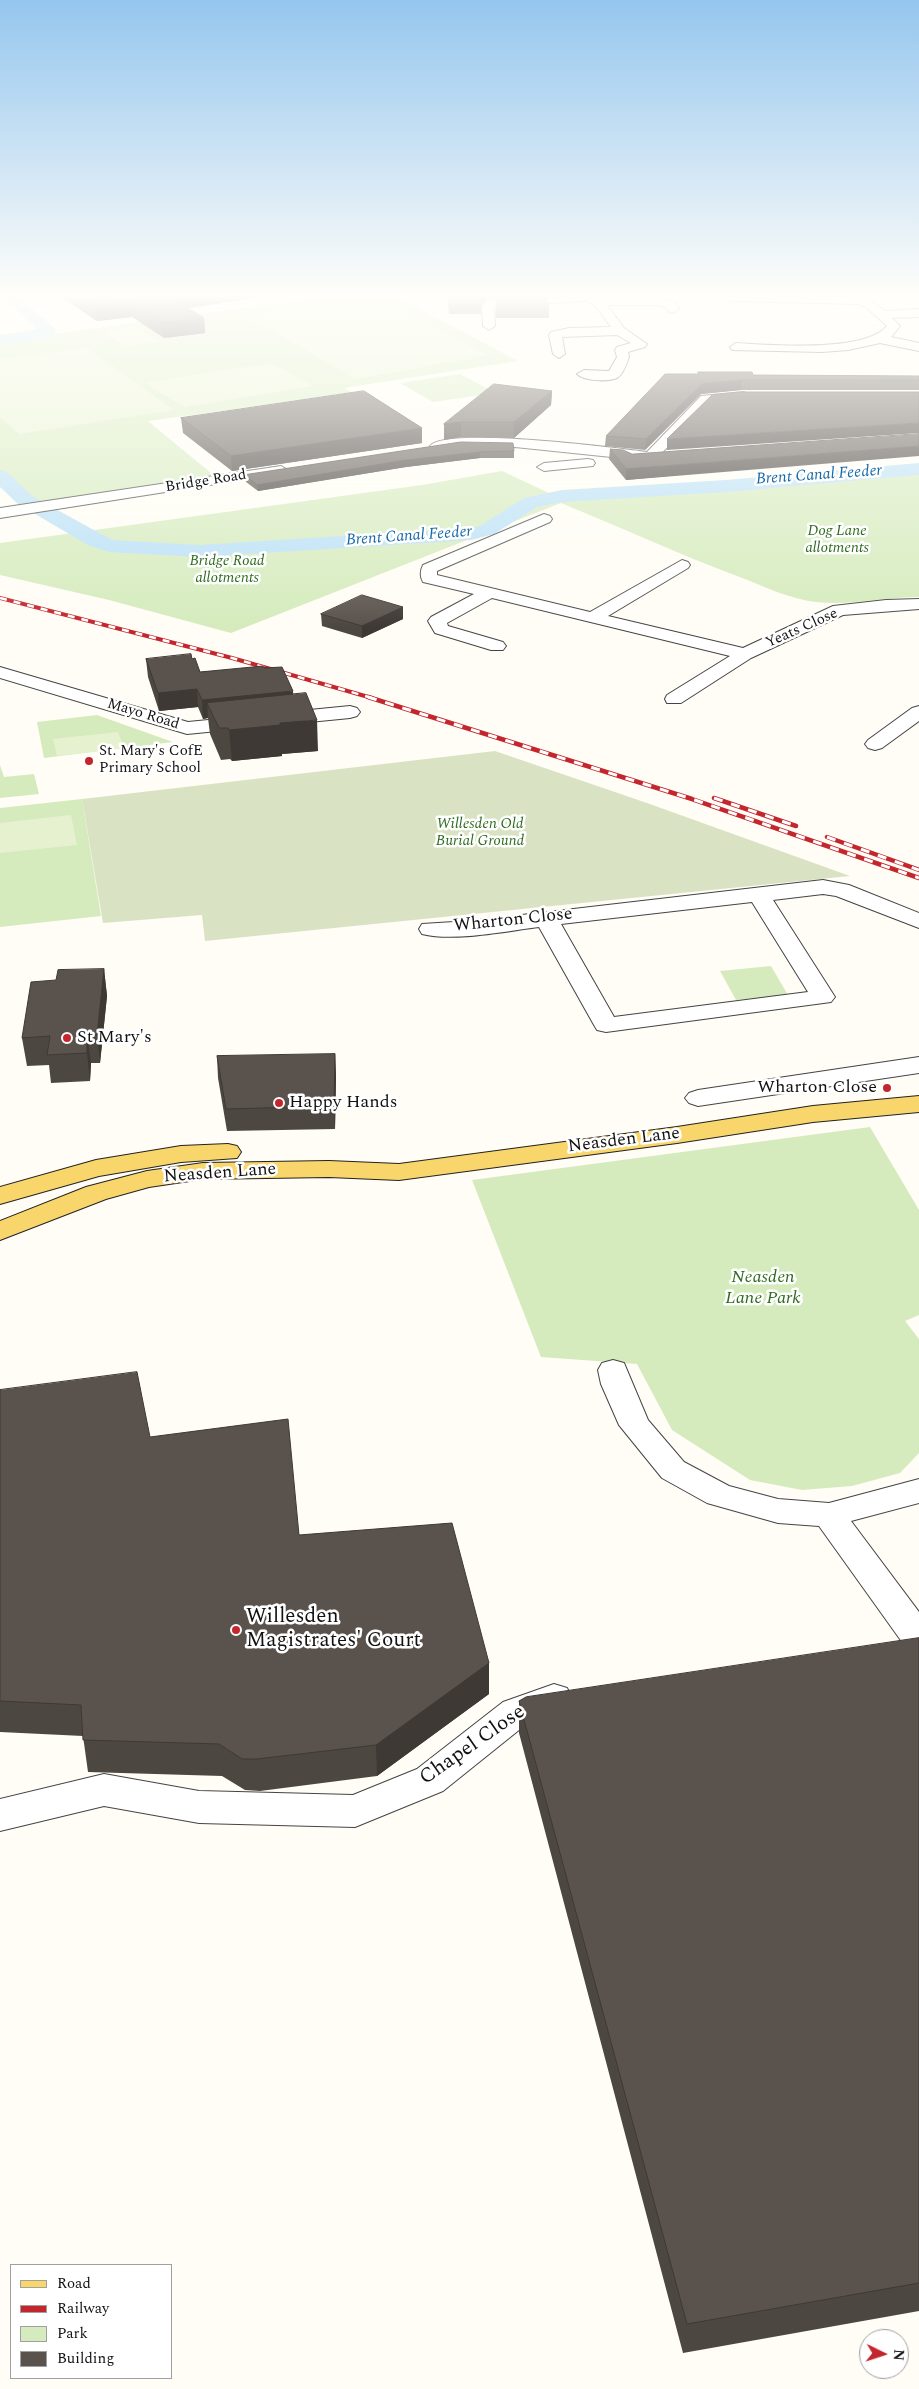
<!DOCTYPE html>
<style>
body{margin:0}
#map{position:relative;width:919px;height:2389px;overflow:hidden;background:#fffdf5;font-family:Spectral,serif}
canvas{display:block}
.legend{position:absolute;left:10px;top:2264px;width:162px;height:115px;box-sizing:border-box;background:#fff;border:1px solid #a0a0a0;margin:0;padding:6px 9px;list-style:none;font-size:15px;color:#111}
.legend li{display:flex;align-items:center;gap:10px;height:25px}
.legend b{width:25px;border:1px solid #a0a0a0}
.north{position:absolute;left:859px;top:2329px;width:50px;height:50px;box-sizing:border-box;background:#fff;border:1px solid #a0a0a0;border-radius:50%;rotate:94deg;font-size:14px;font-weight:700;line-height:20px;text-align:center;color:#111}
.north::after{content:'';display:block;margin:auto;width:18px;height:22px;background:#c4262e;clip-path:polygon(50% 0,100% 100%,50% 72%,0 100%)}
</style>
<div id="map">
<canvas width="919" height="2389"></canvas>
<ul class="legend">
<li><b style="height:6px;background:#f9d66b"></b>Road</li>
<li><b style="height:6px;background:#c4262e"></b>Railway</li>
<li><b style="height:14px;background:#d5ebbd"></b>Park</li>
<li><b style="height:14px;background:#5a524d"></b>Building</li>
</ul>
<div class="north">N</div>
</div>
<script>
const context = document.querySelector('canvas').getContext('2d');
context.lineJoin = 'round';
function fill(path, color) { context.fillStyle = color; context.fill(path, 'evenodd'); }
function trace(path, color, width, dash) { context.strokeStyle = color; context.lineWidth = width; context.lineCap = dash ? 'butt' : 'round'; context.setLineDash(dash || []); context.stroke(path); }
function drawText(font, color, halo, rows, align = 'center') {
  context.font = font + ' Spectral,serif'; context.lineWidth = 5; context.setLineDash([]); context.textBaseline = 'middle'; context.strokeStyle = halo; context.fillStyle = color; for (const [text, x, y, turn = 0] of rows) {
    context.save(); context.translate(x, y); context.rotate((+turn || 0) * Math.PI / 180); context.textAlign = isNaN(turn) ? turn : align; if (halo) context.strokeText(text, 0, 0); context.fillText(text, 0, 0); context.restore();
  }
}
const green = new Path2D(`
 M349,294h42l127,67 -174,27 9,5 -205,28 69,57 -184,29 -15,-8 -18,-17v-141z
 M460,374l36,19 -63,9 -33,-19z
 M502,471l64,30 74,-8 279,-22v126c-34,0 -69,9 -103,5 -27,-3 -53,-16 -79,-26 -59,-22 -117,-49 -176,-73l-330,130 -122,-33 -109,-25v-32l422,-58z
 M97,715l76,27 -129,16 -7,-36z
 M0,765l4,12 30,-3 5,20 -39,4z
 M82,799l19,117 -101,11v-119z
 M771,966l17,29 -52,5 -16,-29z
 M870,1127l49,83v105l-14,6 14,18v114l-19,20 -48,13 -50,4 -52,-10 -78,-50 -35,-66 -96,-7 -69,-177z`);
const cemetery = new Path2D(`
 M495,751l152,52 203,73 -645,65 -3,-26 -99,8 -21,-124z`);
const pitch = new Path2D(`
 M380,301l108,54 -132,24 -106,-61z
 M135,327l25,15 -35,4 -22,-14z
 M87,348l87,62 -155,24 -19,-17v-58z
 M271,363l42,23 -129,21 -39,-24z
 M118,732l6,16 -67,8 -4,-17z
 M71,815l6,30 -77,8v-30z`);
const canal = new Path2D(`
 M0,294h16l38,34 2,3c-7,11 -43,12 -56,14v-10l37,-6z
 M919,463v12l-193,17 -164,10 -25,5 -43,27 -23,6 -272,17 -90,-5 -21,-7 -70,-41 -18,-17v-17l7,2 25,24 80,44 87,5 272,-17 9,-2 44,-28 38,-8 164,-10z`);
const minor = new Path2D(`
 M570,294c11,0 20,3 31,3 25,2 49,-2 74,4l4,8 -6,4 -4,-1 -3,-5 -10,-2h-49l17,23 23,16 -2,3 -17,5 1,5c-2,6 -6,18 -12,21 -9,4 -33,3 -40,-4l7,-4 25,1 8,-14 -2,-7 2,-3 14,-4 -14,-8 -55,2 3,17 -6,4 -6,-4 -4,-19 2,-3 18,-4 42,-1 -17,-23 -7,-3 -93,5 1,20 -6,4 -6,-4 -1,-20 5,-6z
 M730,294l123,3 -2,-3h12c4,7 15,11 22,17l34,-2v8l-27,1 8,8 -9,11 28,6v8l-39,-8 -32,7 -26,2 -90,-2 -2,-3 6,-4c34,2 129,10 151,-17l-19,-17 -9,-5 -128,-3 -6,-4z
 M744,392l7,4 -2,3 -39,4 -55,57 -5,1 -135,-14 -52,1 -26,2 -7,-4c14,-20 187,2 217,6l54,-56z
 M588,459l5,1 2,3 -2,3 -49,5 -7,-4 7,-4z
 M281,466l7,4 -2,3 -286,45v-10z
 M544,514l6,2 2,3 -2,3 -113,49v4l153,37 92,-52 6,2 2,3 -2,3 -80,48 135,32 90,-42 53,-6 33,-1v10l-76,6 -92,43 -70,45h-14l-2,-4 2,-4 63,-39 -238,-58 -45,25 1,3 55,16 3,4 -3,4h-12l-56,-17 -7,-12 3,-4 43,-23 -51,-12c-3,-5 -3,-11 0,-17z
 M0,667l188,55 162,-16 7,2 3,4 -3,4 -7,2 -163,16 -187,-56z
 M919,706v15l-37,27 -7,2 -7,-2 -3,-4 3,-4 44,-32z
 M823,880l26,5 70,28v15l-83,-32 -13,-2 -50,6 62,97 -4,5 -225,30 -9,-2 -3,-5 -55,-98c-33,4 -85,15 -117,7l-3,-5 3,-5 48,-3zM752,902l56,90 -194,25 -53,-93z
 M919,1057v16l-221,33 -9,-3 -4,-5 4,-5 9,-3z
 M613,1360l11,3 24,57 36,42 45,24 49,13 51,4 90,-24v24l-68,18 68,91v41l-12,-4 -88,-123 -41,-3 -71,-20 -45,-25 -43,-53 -18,-41 -3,-14 4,-7z
 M554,1684l13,4 5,10 -5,10 -38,14 -86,69 -88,36 -156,-4 -95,-17 -104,25v-32l104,-25 95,17 154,4 64,-26 86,-67z`);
const major = new Path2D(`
 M919,1096v16l-106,10 -136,21 -278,37 -70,-3 -126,2 -54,8 -43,12 -106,41v-19l86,-34 61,-16 56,-8 126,-2 70,3 278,-37 136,-21z
 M228,1144l9,2 4,6 -4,6 -56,4 -82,14 -99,28v-17l96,-27 85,-14z`);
const railFar1 = new Path2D(`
 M0,598l232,60 140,40`);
const rail = new Path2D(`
 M368,697l324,102 227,79
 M714,798l82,28
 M827,837l92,33`);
const wall = new Path2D(`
 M56,294h243l-28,4 -3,-2 -80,12 16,10 1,15 -41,5 -32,-21 -35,4z
 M447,294h97l-57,4 -6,7v9h-32z
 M496,299l53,9v10h-53z
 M698,372l55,3 166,1v14h-178l-40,4 -56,56 -40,-4 1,-10 92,-62z
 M552,391l-1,14 -37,33 -53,-1 -17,3v-16z
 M181,418l241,25 -190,28 -49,-38z
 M461,442l53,9v7h-34l-74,9 -148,24 -12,-9 -1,-7z
 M610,449l70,26 -54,5 -17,-21z
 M403,607v12l-41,19 -40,-12 -1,-12z
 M146,659h46l8,13 64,-4 29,27 25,56 -36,3v2l-50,5 -2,-2 -9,1 -11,-26 -2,-16 -5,1 -5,-12 -39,4 -11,-34z
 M104,969l3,27 -7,67h-9l-1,18 -39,2 -2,-18 -22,1 -5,-28 34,-58z
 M335,1054l1,23 -1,52 -108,2 -9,-53 -1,-22z
 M0,1390l150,47 149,98 190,128v31l-112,82 -117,15 -15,-1 -23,-14 -134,-4 -5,-36 -83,-4z
 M919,1638v673l-236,42 -164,-620v-32z`);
const shadedWall = new Path2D(`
 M184,294h83l1,2 -98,15 -1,-15z
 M271,294h28l-28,4z
 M483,294h61l-57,4 -6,7v-9z
 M130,302l2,15 -35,4 -1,-14z
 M204,318l1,15 -41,5 -2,-15z
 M742,380l-1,10 -40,4 -56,56 1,-11 56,-55z
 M552,391l-1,14 -37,33v-16z
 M461,422v15l-17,3v-16z
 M919,423v10l-252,17v-11z
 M422,428v15l-190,28 -1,-15z
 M919,446v10l-293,24v-11z
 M480,452v6l-74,9 -148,24 -1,-6 149,-25z
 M403,607v12l-41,19v-12z
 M197,689l1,18 -39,4 -1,-18z
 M293,691l1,19 -87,-7 1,15 -5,1 -1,-19z
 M317,720l1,31 -36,3v2l-50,5 -3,-31 51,-7z
 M104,969l3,27 -7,67 -3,-28z
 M87,1035l4,28 -1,18 -3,-28z
 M335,1054l1,23 -1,52 -1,-23z
 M489,1663v31l-112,82 -1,-31z`);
const building = new Path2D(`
 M77,294h107l-15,2 35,22 -42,5 -32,-21 -34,5z
 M448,294h35l-2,2v9h-32z
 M546,296l3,12 -52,1 -1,-10z
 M698,372h54l1,3 166,1v4h-177l-40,4 -56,55 -40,-3 59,-62h34z
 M494,384l58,7 -38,31h-53l-17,2z
 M364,391l58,37 -191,28 -50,-38z
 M742,392h177v31l-252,16 45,-44z
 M919,434v12l-293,23 -16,-20 13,1 9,4z
 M461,442l52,1 1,8 -34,1 -74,8 -149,25 -12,-10z
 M362,595l41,12 -41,19 -41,-12z
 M191,654l1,5 3,-1 5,14 63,-6 1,2 18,-1 11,24 -91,9 -5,-11 -39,4 -12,-34z
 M306,693l11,27 -37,3v2l-51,5 -1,-2h-9l-12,-25z
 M104,969l-7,66h-10v18l-40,2 3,-19 -28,2 9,-56 25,-2 2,-10z
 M335,1054l-1,52 -108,3 -9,-53z
 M137,1372l13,65 138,-18 11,116 153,-12 37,140 -113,82 -119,14h-15l-23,-15 -136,-4 -2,-35 -81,-4v-311z
 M919,1638v645l-232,41 -168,-623 7,-4z`);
const markers = [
 [89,761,5,"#c4262e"],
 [67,1038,5,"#c4262e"],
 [887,1088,5,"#c4262e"],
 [279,1103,5,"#c4262e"],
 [236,1630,5,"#c4262e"]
];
const farStreetnames = [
 ["Bridge Road",206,482,-9],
 ["Yeats Close",802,629,-24],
 ["Mayo Road",143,715,17]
];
const farParknames = [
 ["Dog Lane",837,532],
 ["allotments",837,549],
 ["Bridge Road",227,562],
 ["allotments",227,579],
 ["Willesden Old",480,825],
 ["Burial Ground",480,842]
];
const farPoinames = [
 ["St. Mary's CofE",99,752],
 ["Primary School",99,769]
];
const farWaternames = [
 ["Brent Canal Feeder",819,476,-4],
 ["Brent Canal Feeder",409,537,-4]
];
const streetNames = [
 ["Wharton Close",513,921,-6],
 ["Neasden Lane",624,1141,-7],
 ["Neasden Lane",220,1174,-4]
];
const poiNames = [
 ["St Mary's",77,1038],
 ["Wharton Close",877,1088,"right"],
 ["Happy Hands",289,1103]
];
const parkNames = [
 ["Neasden",763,1278],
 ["Lane Park",763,1299]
];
const nearPoinames = [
 ["Willesden",246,1618],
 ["Magistrates' Court",246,1642]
];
const nearStreetnames = [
 ["Chapel Close",473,1746,-35]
];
fill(green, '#d5ebbd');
fill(cemetery, '#d9e3c4');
fill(pitch, '#e6f2cf');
fill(canal, '#b9e0f7');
trace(minor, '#444', 2);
trace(major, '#222', 2);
fill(minor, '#fff');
fill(major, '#f9d66b');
trace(railFar1, '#c4262e', 4);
trace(rail, '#c4262e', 4.5);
trace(railFar1, '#fff', 2.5, [7]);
trace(rail, '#fff', 3, [9]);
fill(wall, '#4d4742');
fill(shadedWall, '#3f3936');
fill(building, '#5a524d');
trace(building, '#3f3936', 1);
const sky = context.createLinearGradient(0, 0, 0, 628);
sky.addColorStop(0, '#95c6ee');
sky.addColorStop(0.47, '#fffefa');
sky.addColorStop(1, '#fffefa00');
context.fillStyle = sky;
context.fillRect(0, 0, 919, 628);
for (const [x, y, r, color] of markers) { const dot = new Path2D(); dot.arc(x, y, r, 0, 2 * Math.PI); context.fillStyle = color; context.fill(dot); trace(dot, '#fff', 2); }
drawText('15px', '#111', '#fff', farStreetnames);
drawText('italic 15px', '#2f6b1f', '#fff', farParknames);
drawText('15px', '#111', '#fff', farPoinames, 'left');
drawText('italic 16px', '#1768a6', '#fff', farWaternames);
drawText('18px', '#111', '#fff', streetNames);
drawText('18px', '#111', '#fff', poiNames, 'left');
drawText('italic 18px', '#2f6b1f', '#fff', parkNames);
drawText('21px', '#111', '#fff', nearPoinames, 'left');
drawText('21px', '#111', '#fff', nearStreetnames);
</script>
